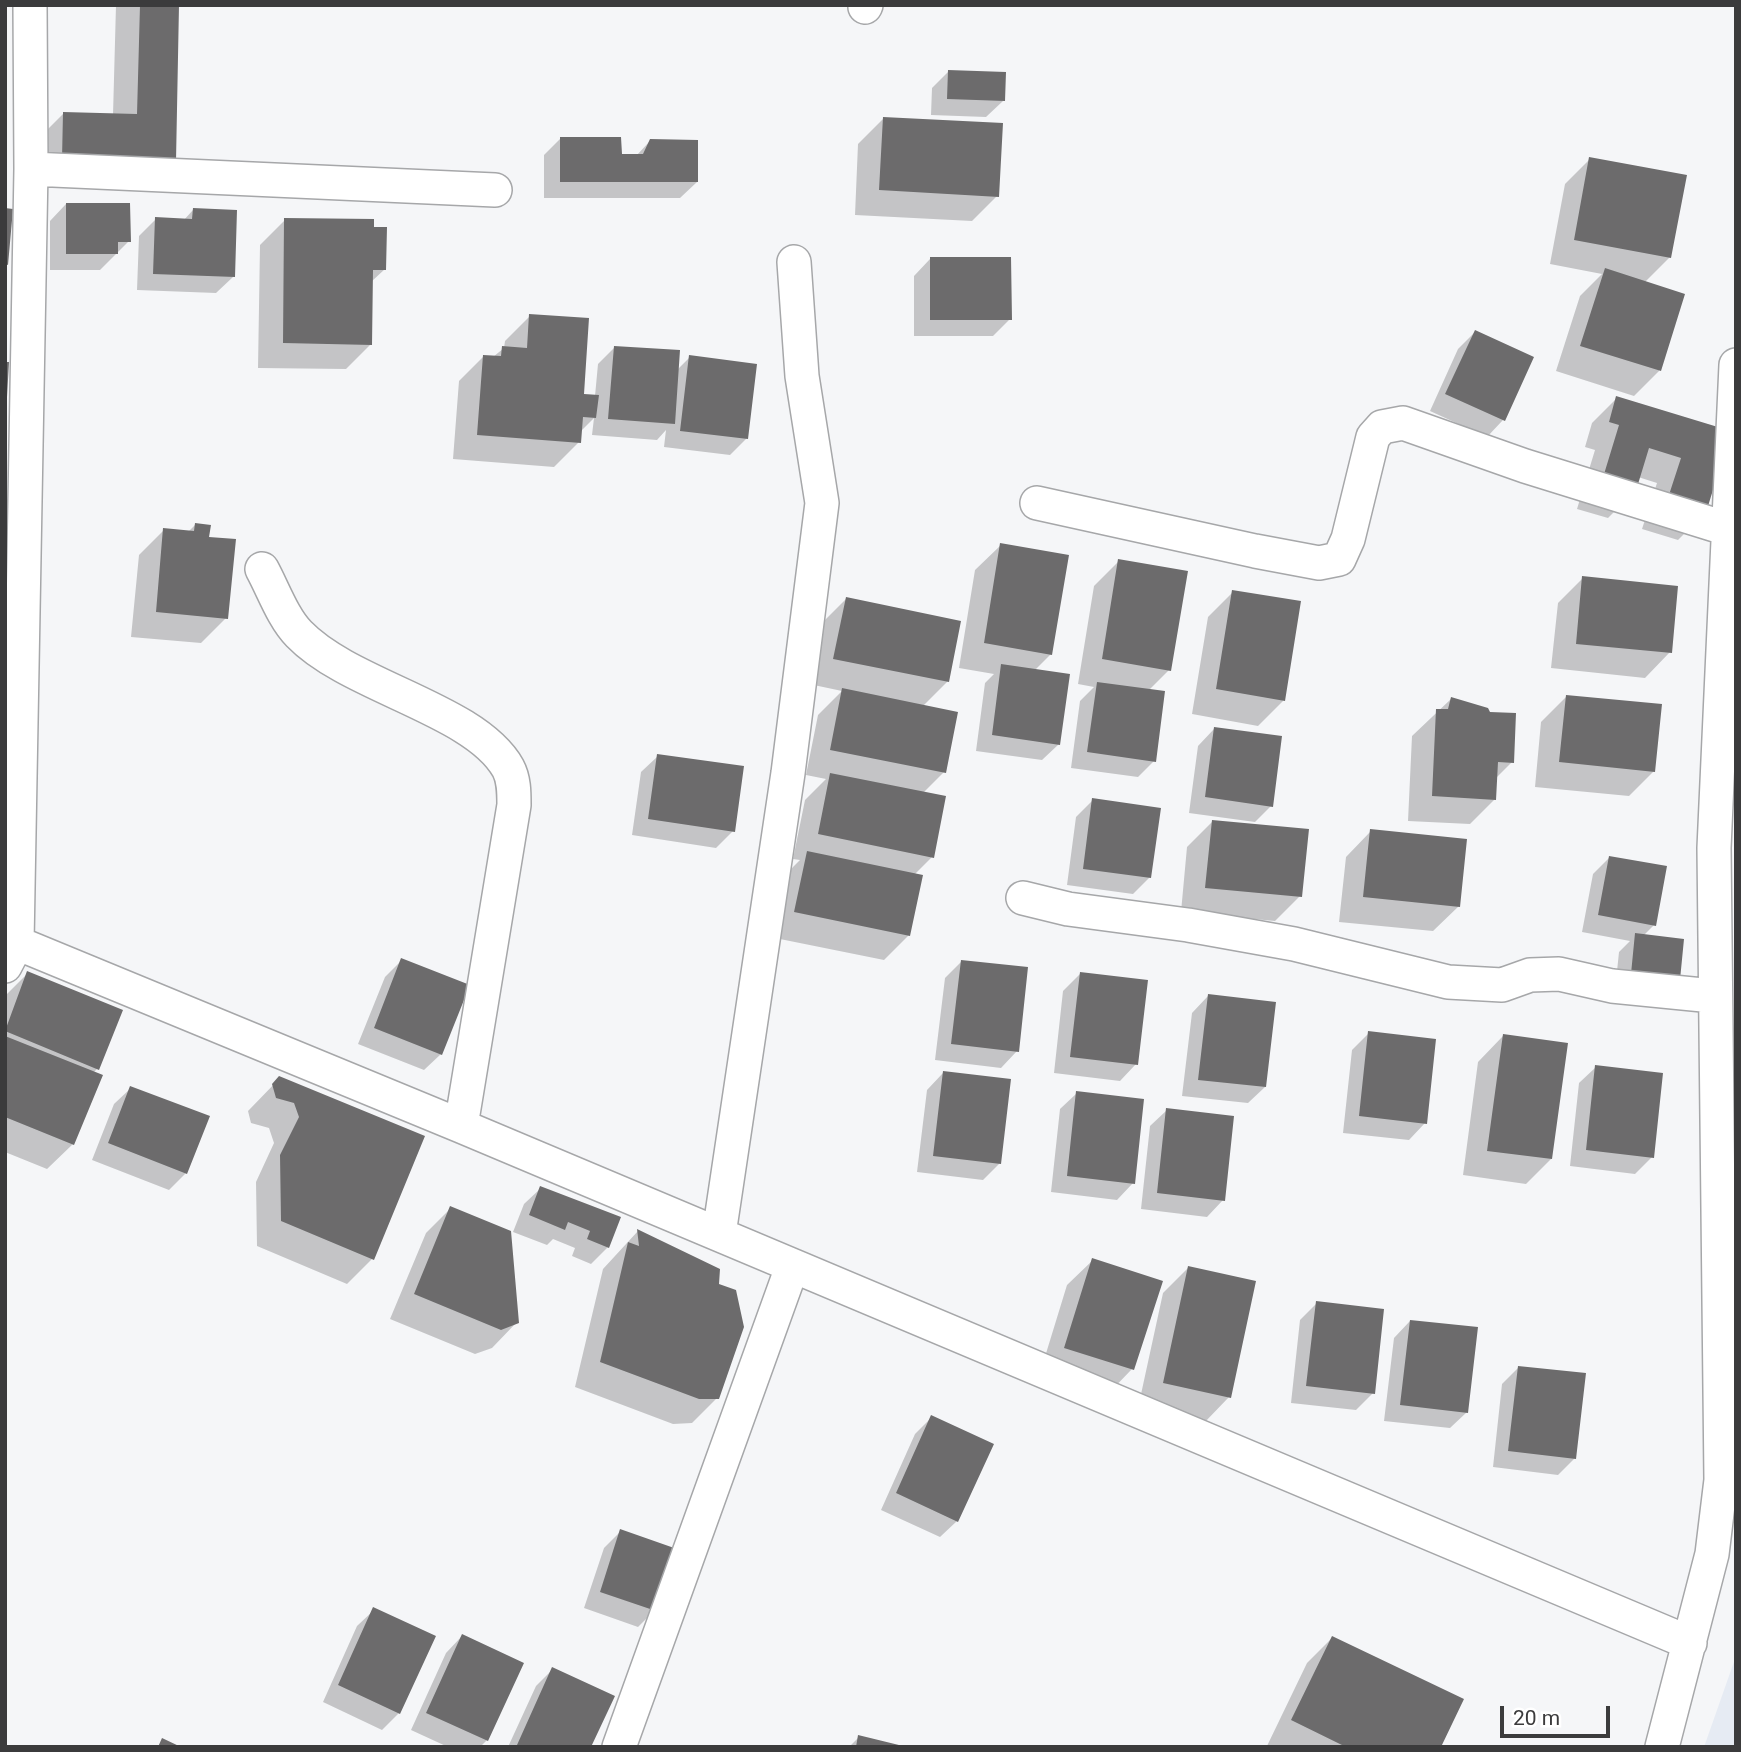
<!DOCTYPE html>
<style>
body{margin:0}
#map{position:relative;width:1741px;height:1752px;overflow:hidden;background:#f5f6f8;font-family:Roboto,sans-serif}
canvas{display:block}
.frame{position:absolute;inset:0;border:7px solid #3b3b3c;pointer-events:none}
.scale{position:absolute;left:1500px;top:1706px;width:110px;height:32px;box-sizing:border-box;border:4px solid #3b3b3c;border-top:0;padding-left:9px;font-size:21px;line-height:24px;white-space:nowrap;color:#3b3b3c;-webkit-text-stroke:5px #fff;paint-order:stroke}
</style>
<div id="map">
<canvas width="1741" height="1752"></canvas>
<div class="frame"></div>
<div class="scale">20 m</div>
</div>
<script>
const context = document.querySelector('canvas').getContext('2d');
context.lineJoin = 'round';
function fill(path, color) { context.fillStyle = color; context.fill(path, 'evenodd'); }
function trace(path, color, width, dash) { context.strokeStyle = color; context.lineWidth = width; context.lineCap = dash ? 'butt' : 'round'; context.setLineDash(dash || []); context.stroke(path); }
const built = new Path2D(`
 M1736,1656v91h-32z`);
const shadow = new Path2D(`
 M116,5h61l-28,181 -112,-3 1,-44 25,-25 50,1z
 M948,72l55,29 -17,16 -55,-2 1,-27z
 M884,118l113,78 -25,25 -117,-6 3,-71z
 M560,139l60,16 16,1 14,-15 47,41 -17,16h-136v-43z
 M1590,159l80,98 -26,26 39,12 -24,76 -25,25 -78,-25 24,-75 22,-22 -52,-10 15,-80z
 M66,204l63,37 -29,29h-50v-49z
 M193,210l40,67 -17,16 -79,-3 2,-54 17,-17 27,2z
 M285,220l87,9 13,40 -14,13v62l-25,25 -88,-1 2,-123z
 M930,259l80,60 -17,17h-79v-60z
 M530,316l52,79 13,1 3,-32 16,-16 63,22 13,-13 57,81 -17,17 -66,-8 2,-17 -9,10 -65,-5 2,-17 -14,14 -1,10 -25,25 -101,-8 6,-78 25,-25 9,1 11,-9 1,-7z
 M1475,332l56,26 -28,62 -16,17 -57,-26 28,-62z
 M1617,398l111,34 -25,83 -25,25 -36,-11 15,-46 -19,-6 -5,16 -25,25 -31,-9 18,-59 -10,-3 7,-24z
 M195,525l12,13 19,80 -25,25 -70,-6 8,-82 25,-25 24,2z
 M1001,545l50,109 -17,17 25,73 -17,16 -66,-9 9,-68 9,-9 -35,-6 16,-98z
 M1119,561l50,109 -21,21 6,70 -16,16 -67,-9 9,-67 14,-14 -16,-3 16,-98z
 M1583,578l87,74 -25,26 -94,-10 7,-65z
 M1233,592l50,109 -25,25 -66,-12 16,-97z
 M846,599l102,82 -25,25 21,66 -21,21 9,64 -18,18 -5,60 -25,25 -114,-23 12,-59 18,-18 -7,-1 12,-59 21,-21 -20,-4 12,-60 24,-24 -33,-7 12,-60z
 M1566,697l88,74 -25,25 -94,-9 6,-65z
 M1451,699l61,63 -16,16 -1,21 -25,25 -62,-3 4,-85z
 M1214,729l57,77 -16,16 -66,-9 9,-67z
 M658,756l75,75 -17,17 -84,-13 9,-63z
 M1093,800l57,77 -17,17 -66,-9 9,-68z
 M1212,822l88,74 -25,25 -94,-9 6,-65z
 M1371,831l88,75 -26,25 -94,-9 7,-65z
 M1609,858l45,67 -11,11 34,53 -63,11 5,-48 11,-11 -48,-9 11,-58z
 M402,960l39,94 -17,16 -66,-26 27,-67z
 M961,962l56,89 -16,17 -66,-8 10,-82z
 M28,973l69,96 -4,4 -20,71 -26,25 -42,-17v-156z
 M1080,974l56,90 -16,17 -66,-8 9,-82z
 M1208,996l57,91 -17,16 -66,-7 10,-83z
 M1369,1033l56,90 -16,17 -66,-7 9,-83z
 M1503,1036l48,123 -25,25 -63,-9 15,-113z
 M1596,1067l56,90 -17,17 -65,-8 9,-83z
 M943,1073l57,90 -17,17 -66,-8 10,-82z
 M280,1078l143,59 -51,122 -25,25 -90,-38 -1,-64 18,-39 -5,-15 -18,-5 -3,-12z
 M131,1088l55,85 -17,17 -77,-30 22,-56z
 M1077,1093l56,90 -16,17 -66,-8 9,-83z
 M1167,1110l56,90 -16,17 -66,-8 9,-83z
 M541,1188l78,30 -11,29 -17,17 -19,-8 3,-8 -22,-9 -6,6 -34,-13 11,-28z
 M451,1208l66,114 -25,26 -17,6 -85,-35 36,-86z
 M638,1231l79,167 -25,25 -19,1 -98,-37 28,-118z
 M1093,1260l39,109 -25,26 -67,-22 27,-88z
 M1188,1268l41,129 -25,26 -66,-15 25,-115z
 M1317,1303l56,90 -17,17 -65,-7 9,-83z
 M1410,1321l57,91 -17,16 -66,-7 10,-83z
 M1519,1367l56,91 -17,17 -65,-8 9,-83z
 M932,1417l25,104 -17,16 -59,-27 34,-76z
 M621,1531l34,79 -17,17 -54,-19 20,-60z
 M374,1610l25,103 -17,17 -59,-28 34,-76z
 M462,1636l25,104 -7,7h-32l-37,-17 35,-77z
 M1332,1638l107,109 -172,-1 40,-83z
 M553,1669l36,78h-81l28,-61z
 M859,1737l41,10h-51z`);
const building = new Path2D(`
 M140,5h39l-3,156 -114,-2 1,-47 74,2z
 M948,70l58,2 -1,29 -58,-2z
 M883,117l120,6 -4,74 -120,-7z
 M560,137h61l1,17h21l7,-15 48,1v42h-138z
 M1589,157l98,18 -16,83 -97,-18z
 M66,203h64l1,39h-13v12h-52z
 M5,208l8,1 -5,56 -3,-1z
 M193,208l44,2 -2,67 -82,-3 2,-57 37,2z
 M284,218l90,1v8h13l-1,43h-13l-1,75 -89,-2z
 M930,257h81l1,63h-82z
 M1605,268l80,26 -24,77 -81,-25z
 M529,314l60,4 -5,76 15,1 -3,23 -13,-1 -2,26 -104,-8 6,-80 18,1 1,-10 25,2z
 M1475,330l59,27 -29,64 -60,-27z
 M614,346l66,4 -5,74 -67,-5z
 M689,355l68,9 -9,75 -68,-8z
 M5,362h4l-2,35h-2z
 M1616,396l115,35 -26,85 -39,-12 15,-46 -32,-10 -14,46 -34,-10 18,-59 -10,-3z
 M195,523l16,2 -2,12 27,2 -8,80 -72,-7 7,-84 31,3z
 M1000,543l69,12 -17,100 -68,-12z
 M1118,559l70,12 -17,100 -69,-12z
 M1582,576l96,10 -6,67 -96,-9z
 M1232,590l69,11 -16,100 -69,-12z
 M846,597l115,24 -12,61 -116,-23z
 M1001,664l69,10 -10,71 -68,-10z
 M1097,682l68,9 -9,71 -69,-10z
 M842,688l116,24 -12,61 -116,-23z
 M1566,695l96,9 -7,68 -96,-10z
 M1451,697l37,11 2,4 26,1 -2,50 -16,-1 -2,38 -64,-4 4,-87h12z
 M1214,727l68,9 -9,71 -68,-10z
 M657,754l87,12 -9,66 -87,-13z
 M830,773l116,23 -12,62 -116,-24z
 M1092,798l69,10 -10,70 -68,-9z
 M1212,820l97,9 -7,68 -97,-9z
 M1370,829l97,10 -7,68 -97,-10z
 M807,851l116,24 -13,61 -116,-24z
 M1609,856l58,10 -11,60 -58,-11z
 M1635,933l49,6 -5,51 -49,-6z
 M401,958l69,27 -28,70 -68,-27z
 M961,960l67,7 -9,85 -68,-8z
 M27,971l96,39 -24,60 -94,-39z
 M1080,972l68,8 -10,85 -68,-8z
 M1208,994l68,8 -10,85 -68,-7z
 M1368,1031l68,8 -9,85 -68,-8z
 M1503,1034l65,9 -16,116 -65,-8z
 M5,1036l98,39 -29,70 -69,-28z
 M1595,1065l68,8 -9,85 -68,-8z
 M943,1071l68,8 -10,85 -68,-8z
 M279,1076l146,60 -51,124 -93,-39 -1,-66 19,-38 -5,-14 -18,-5 -4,-14z
 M130,1086l80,30 -23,58 -79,-31z
 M1076,1091l68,8 -9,85 -68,-8z
 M1166,1108l68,8 -9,85 -68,-8z
 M540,1186l81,31 -12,31 -22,-9 3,-8 -22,-9 -3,8 -36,-15z
 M450,1206l61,25 8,92 -18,7 -87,-36z
 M637,1229l83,40 -1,15 17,6 8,37 -25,72h-20l-99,-37 28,-120 11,4z
 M1092,1258l71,23 -29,89 -70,-22z
 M1188,1266l68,15 -25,117 -68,-15z
 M1316,1301l68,8 -9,85 -69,-8z
 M1410,1320l68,7 -10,86 -68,-8z
 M1518,1366l68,7 -10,86 -68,-8z
 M931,1415l63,29 -36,78 -62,-29z
 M620,1529l57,20 -21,62 -56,-19z
 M373,1607l63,29 -36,78 -62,-29z
 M462,1634l62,29 -36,78 -62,-28z
 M1332,1636l132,63 -23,48h-95l-55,-27z
 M552,1667l63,29 -24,51 -74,-2z
 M858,1735l45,11v1h-47z
 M162,1738l19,9h-23z`);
const street = new Path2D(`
 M865,7l1,-2
 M31,169l464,21
 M1037,503l218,48 64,12 20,-4 9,-20 25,-102 9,-10 21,-4 122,43 203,63
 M262,569c11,20 21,49 37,65 51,53 176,75 209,134 6,11 6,24 6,37l-53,321
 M1023,898l45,11 120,16 106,19 154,38 54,3 28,-10 29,-1 53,12 101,10
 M17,943l444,183 1229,517
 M5,966l12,-23 14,-774 -1,-164
 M719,1234l69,-461 34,-270 -20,-127 -8,-114
 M619,1747l173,-480
 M1662,1747l50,-193 9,-74 -7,-632 22,-483`);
fill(built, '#e6ebf3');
fill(shadow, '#0003');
fill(building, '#6c6b6c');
trace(street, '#a6a7a9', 36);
trace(street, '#fff', 33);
</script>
